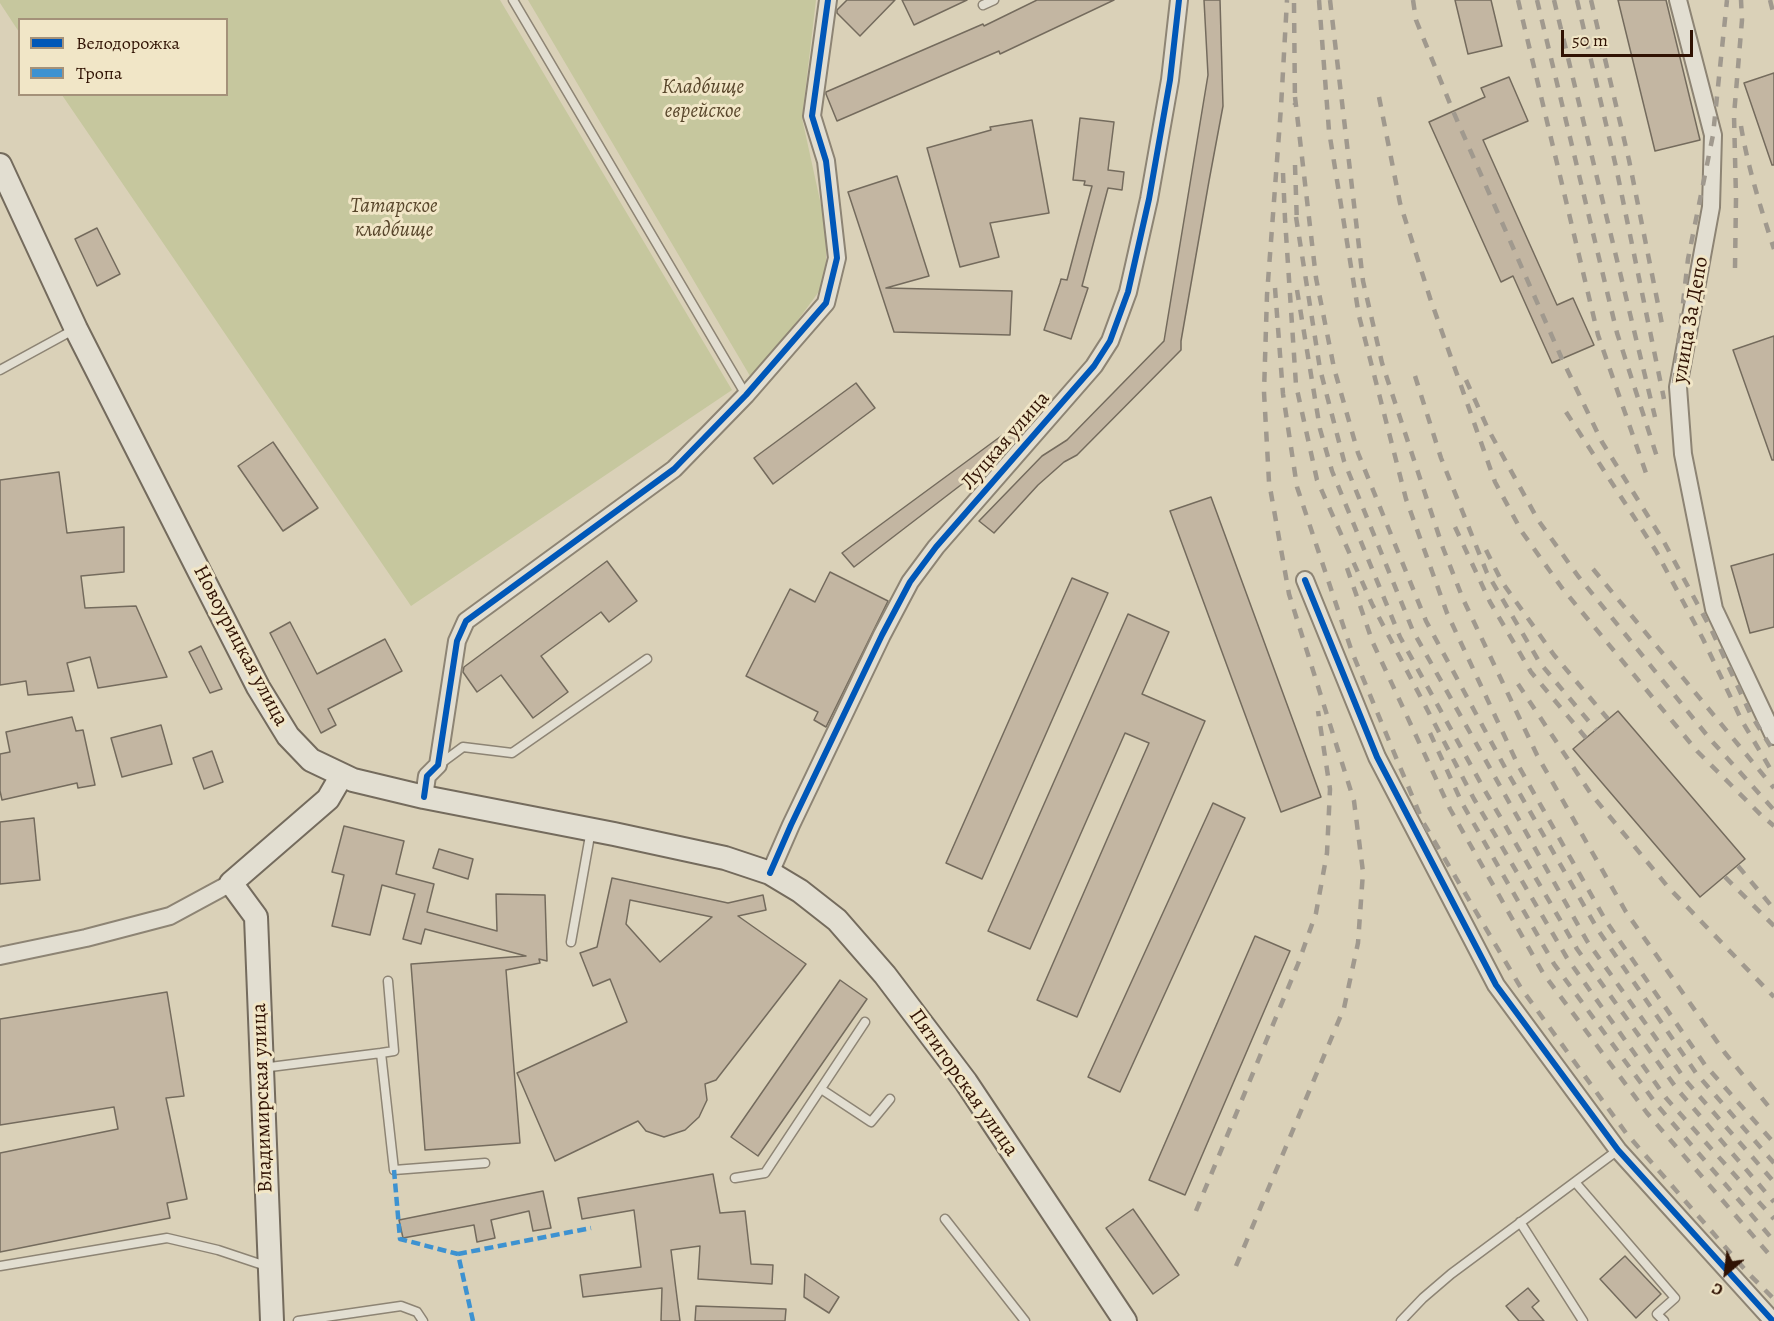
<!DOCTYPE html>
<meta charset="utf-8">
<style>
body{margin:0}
#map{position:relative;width:1774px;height:1321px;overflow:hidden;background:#dad1b8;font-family:Alegreya,serif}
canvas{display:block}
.legend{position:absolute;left:18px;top:18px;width:210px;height:78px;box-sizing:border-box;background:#f1e6c7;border:2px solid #a49179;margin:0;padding:8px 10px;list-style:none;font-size:18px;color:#301203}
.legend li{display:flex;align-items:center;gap:12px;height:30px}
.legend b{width:30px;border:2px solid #a49179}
.north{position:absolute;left:1696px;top:1243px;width:60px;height:60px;-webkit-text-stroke:4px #f1e6c7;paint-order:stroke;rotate:208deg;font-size:16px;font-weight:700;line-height:24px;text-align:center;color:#301203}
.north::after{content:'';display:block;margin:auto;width:21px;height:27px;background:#301203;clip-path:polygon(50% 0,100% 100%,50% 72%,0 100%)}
.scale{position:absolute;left:1561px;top:30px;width:132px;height:27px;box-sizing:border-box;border:3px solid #301203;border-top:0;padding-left:8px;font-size:18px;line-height:21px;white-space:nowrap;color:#301203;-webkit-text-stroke:4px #f1e6c7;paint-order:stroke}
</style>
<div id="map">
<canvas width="1774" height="1321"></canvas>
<ul class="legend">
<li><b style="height:8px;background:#0057b8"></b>Велодорожка</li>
<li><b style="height:8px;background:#3d92d1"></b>Тропа</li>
</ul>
<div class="north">С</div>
<div class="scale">50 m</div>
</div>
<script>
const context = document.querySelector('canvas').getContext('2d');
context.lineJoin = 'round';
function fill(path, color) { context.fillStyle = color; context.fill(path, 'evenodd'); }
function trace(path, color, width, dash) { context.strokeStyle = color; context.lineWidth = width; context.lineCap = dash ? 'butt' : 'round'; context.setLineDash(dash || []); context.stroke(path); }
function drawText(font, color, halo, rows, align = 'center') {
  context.font = font + ' Alegreya,serif'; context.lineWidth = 6; context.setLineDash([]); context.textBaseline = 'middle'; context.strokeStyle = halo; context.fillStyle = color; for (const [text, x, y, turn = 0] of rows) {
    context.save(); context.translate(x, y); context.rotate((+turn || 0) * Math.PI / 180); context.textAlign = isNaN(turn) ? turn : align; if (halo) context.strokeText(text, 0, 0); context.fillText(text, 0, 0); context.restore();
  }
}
const green = new Path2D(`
 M0,0h500l232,390 -321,216 -349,-511 164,-1v-74h-206l-1,12 -19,-29z
 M528,0h288l-14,118 24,110v54l-73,99z`);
const building = new Path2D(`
 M847,0h48l-35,36 -23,-23v-3z
 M902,0h65l-53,25z
 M1037,0h77l-114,54 -1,-3 -162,70 -11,-27v-2l157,-68 1,2z
 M1204,0h16l3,106 -14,75 -28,160v9l-104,105 -13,7 -26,23 -44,48 -15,-12 63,-65 25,-16 97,-99 44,-266z
 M1455,0h36l11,46 -34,8z
 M1618,0h48l34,140 -45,11z
 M1774,73v92h-2l-28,-82z
 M1509,77l19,44 -45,19 74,165 16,-7 21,47 -42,18 -39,-87 -12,6 -72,-160 56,-25 -4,-9z
 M1080,118l34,4 -6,48 16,2 -2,18 -14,-2 -26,98 6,2 -17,51 -27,-9 16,-47 1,-4 6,1 25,-94 -8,-1 1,-4 -12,-1z
 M1032,120l17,93 -59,10 9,34 -39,10 -33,-119 64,-18 -1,-3z
 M897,176l32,100 -43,12 126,3 -2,44 -116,-3 -46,-140z
 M97,228l23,46 -23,12 -22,-47z
 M1774,336v124h-2l-39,-110z
 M856,383l19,25 -102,76 -19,-26z
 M1024,412l10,7 -25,29 -155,119 -12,-14 166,-122z
 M273,442l45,66 -35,23 -45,-65z
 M59,472l8,61 57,-6v45l-43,4 4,32 51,-2 31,71 -69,11 -8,-31 -23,6 7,28 -46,4 -2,-14 -26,4v-205z
 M1211,497l110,300 -40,15 -111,-301z
 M1774,554v73l-24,6 -19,-67z
 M607,561l30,40 -28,21 -8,-10 -60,44 27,36 -35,26 -32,-43 -24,17 -14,-20 1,-5z
 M830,572l58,29 -62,126 -12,-7 4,-8 -72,-36 44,-87 25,13z
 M1072,578l36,15 -126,286 -36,-16z
 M1128,614l41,18 -27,62 63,27 -128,296 -40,-17 112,-257 -24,-10 -95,216 -42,-18z
 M290,622l27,52 68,-35 17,32 -74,38 8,16 -15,8 -51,-100z
 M201,646l21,43 -12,4 -21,-41z
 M1618,711l127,148 -45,38 -127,-148z
 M72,717l4,14 7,-1 12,55 -17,3 -1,-5 -75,17 -2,-9v-37l10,-2 -4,-20z
 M161,725l11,39 -50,13 -11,-39z
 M212,751l11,31 -19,7 -11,-31z
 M1213,803l32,15 -125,274 -32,-15z
 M34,818l6,62 -40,4v-62z
 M344,826l60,15 -8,33 38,10 -7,28 70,19 -1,-37 49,1 2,66 -8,-2 1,4 -34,7 14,173 -95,7 -14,-186 115,-8 -101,-27 -4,15 -18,-5 12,-45 -33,-9 -12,50 -38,-9 12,-51 -12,-3z
 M439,849l34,10 -5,20 -35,-11z
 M612,878l116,25 35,-8 3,15 -28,6 68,48 -90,116 -11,4 2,16 -8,17 -14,13 -21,7 -18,-6 -8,-10 -83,40 -38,-88 110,-51 -17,-43 -17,7 -13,-33 17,-6zM630,900l82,17 -52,45 -34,-38z
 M1255,936l35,15 -105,244 -36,-15z
 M840,980l27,19 -109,157 -27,-19z
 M167,992l17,104 -18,2 21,101 -20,4 3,15 -170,34v-99l118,-24 -4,-22 -114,18v-106z
 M713,1174l7,39 25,-2 6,53 22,1 -1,19 -74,-5 2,-33 -29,4 9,71h-19l1,-33 -79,9 -3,-22 61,-8 -7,-57 -52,9 -4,-21z
 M543,1191l8,37 -18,3 -4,-20 -38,9 4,18 -18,4 -3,-17 -71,13 -4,-18z
 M1133,1209l46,66 -26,19 -47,-66z
 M1625,1256l36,38 -25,24 -36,-39z
 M805,1274l34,23 -10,16 -25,-16z
 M1528,1288l11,13 -7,6 12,14h-25l-13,-15z
 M696,1306l90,3 -1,12h-90z`);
const lane = new Path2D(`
 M513,0l233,395
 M983,5l11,-5
 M0,370l75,-41
 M440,764l23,-17 49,6 135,-94
 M571,942l20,-112
 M381,1053l13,-2 -6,-70
 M262,1068l119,-15 13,117 91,-7
 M821,1089l50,33 19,-23
 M735,1178l30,-5 100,-151
 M1575,1182l100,116 -18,16 7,7
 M945,1219l80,102
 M1520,1222l63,99
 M0,1266l167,-28 51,12 51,17
 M298,1321l103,-15 16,6 6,9
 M1401,1321l22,-23 28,-24 167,-124`);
const street = new Path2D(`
 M1678,0l35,135 -2,72 -33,180 5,67 31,155 60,127
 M1305,580l72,177 119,228 122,165 155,171
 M424,797l3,-21 11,-11 19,-124 9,-20 208,-152 72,-74 80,-92 11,-45 -11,-97 -14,-45 16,-116
 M770,873l21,-48 91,-190 28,-53 26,-35 158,-181 16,-25 18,-49 21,-93 21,-119 9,-80
 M0,956l86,-18 84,-22 61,-33`);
const secondary = new Path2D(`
 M0,165l76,164 182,358 30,49 23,24 42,20 71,17 190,37 111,24 45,15 30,18 37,29 48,55 81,107 159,239
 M272,1321l-16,-404 -25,-34 97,-84 14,-24`);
const rail = new Path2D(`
 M1319,0l10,131 30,185 47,183 41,114 71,152 88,156 99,144 69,78
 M1330,0l33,281 19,82 61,185 20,51 74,156 89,157 99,141 49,60
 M1413,0l3,20 37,91 109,248 40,83 62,100 48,89 38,82 24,39
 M1518,0l80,335 49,141
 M1537,0l80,333 41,127
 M1554,0l101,417
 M1577,0l39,167 48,232
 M1591,0l38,160 34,169
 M1770,0l4,16
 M1294,3l1,102
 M1295,97l21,181 18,90 24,85 68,168 83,154 89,155 98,143 78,90
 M1379,97l21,106 30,95 65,184 27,50 40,56 135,163 64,64 13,11
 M1741,126c7,42 20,83 33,123
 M1295,165l2,60
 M1283,173l2,46 11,166 21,95 55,124 102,195 93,159 99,140 108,121
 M1296,217l24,152 24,92 69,170 174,310 100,141 87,100
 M1735,268l1,-70 -2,-83 8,-95 -1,-20
 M1275,288l8,106 14,93 55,165 71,170 98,166 105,145 121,139 27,27
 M1297,290l23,139 12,42 68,166 84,152 93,160 100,140 97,113
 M1415,376l26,82 46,115 53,90 56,67
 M1466,380l22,49 50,91 40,56 132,163 64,71
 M1674,383l14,-124 25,-124 14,-135
 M1566,412l90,139 47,88 39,82 32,54
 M1455,527l35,75 41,70 55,66
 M1486,550l16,32 52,73 54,64
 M1347,568l26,75 77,166 93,164 104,140 127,147
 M1593,569l181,219
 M1518,684l73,110 77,93 106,110
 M1430,733l32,70 92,161 103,141 117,136
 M1738,866l36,43
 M1725,877l49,49
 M1196,1211l102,-247 18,-51 11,-60 3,-64 -12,-78
 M1236,1266l108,-258 14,-65 5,-71 -9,-71 -65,-207 -20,-112 -5,-90 3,-97 14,-188 6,-107`);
const quiet = new Path2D(`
 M394,1170l6,69 58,15 15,67
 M458,1254l133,-26`);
const cycleway = new Path2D(`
 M1305,580l72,177 119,228 122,165 155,171
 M424,797l3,-21 11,-11 19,-124 9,-20 208,-152 72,-74 80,-92 11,-45 -11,-97 -14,-45 16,-116
 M770,873l21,-48 91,-190 28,-53 26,-35 158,-181 16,-25 18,-49 21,-93 21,-119 9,-80`);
const parkNames = [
 ["Кладбище",703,88],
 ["еврейское",703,112],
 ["Татарское",394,207],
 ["кладбище",394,231]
];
const streetNames = [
 ["улица За Депо",1691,320,-80],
 ["Луцкая улица",1006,441,-49],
 ["Новоурицкая улица",240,646,62],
 ["Пятигорская улица",963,1083,55],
 ["Владимирская улица",263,1098,-92]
];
fill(green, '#c6c79e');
fill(building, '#c3b6a2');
trace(building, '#746b5d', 1.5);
trace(lane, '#8d8474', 11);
trace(street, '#8d8474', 20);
trace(secondary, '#746b5d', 26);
trace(lane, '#e2ded1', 8);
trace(street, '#e2ded1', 16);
trace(secondary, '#e2ded1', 22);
trace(rail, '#a0998e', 4.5, [10, 10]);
trace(quiet, '#3d92d1', 4.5, [9, 4.5]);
trace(cycleway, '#0057b8', 6);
drawText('italic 21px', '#58462b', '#f1e6c7', parkNames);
drawText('21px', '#301203', '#f1e6c7', streetNames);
</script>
